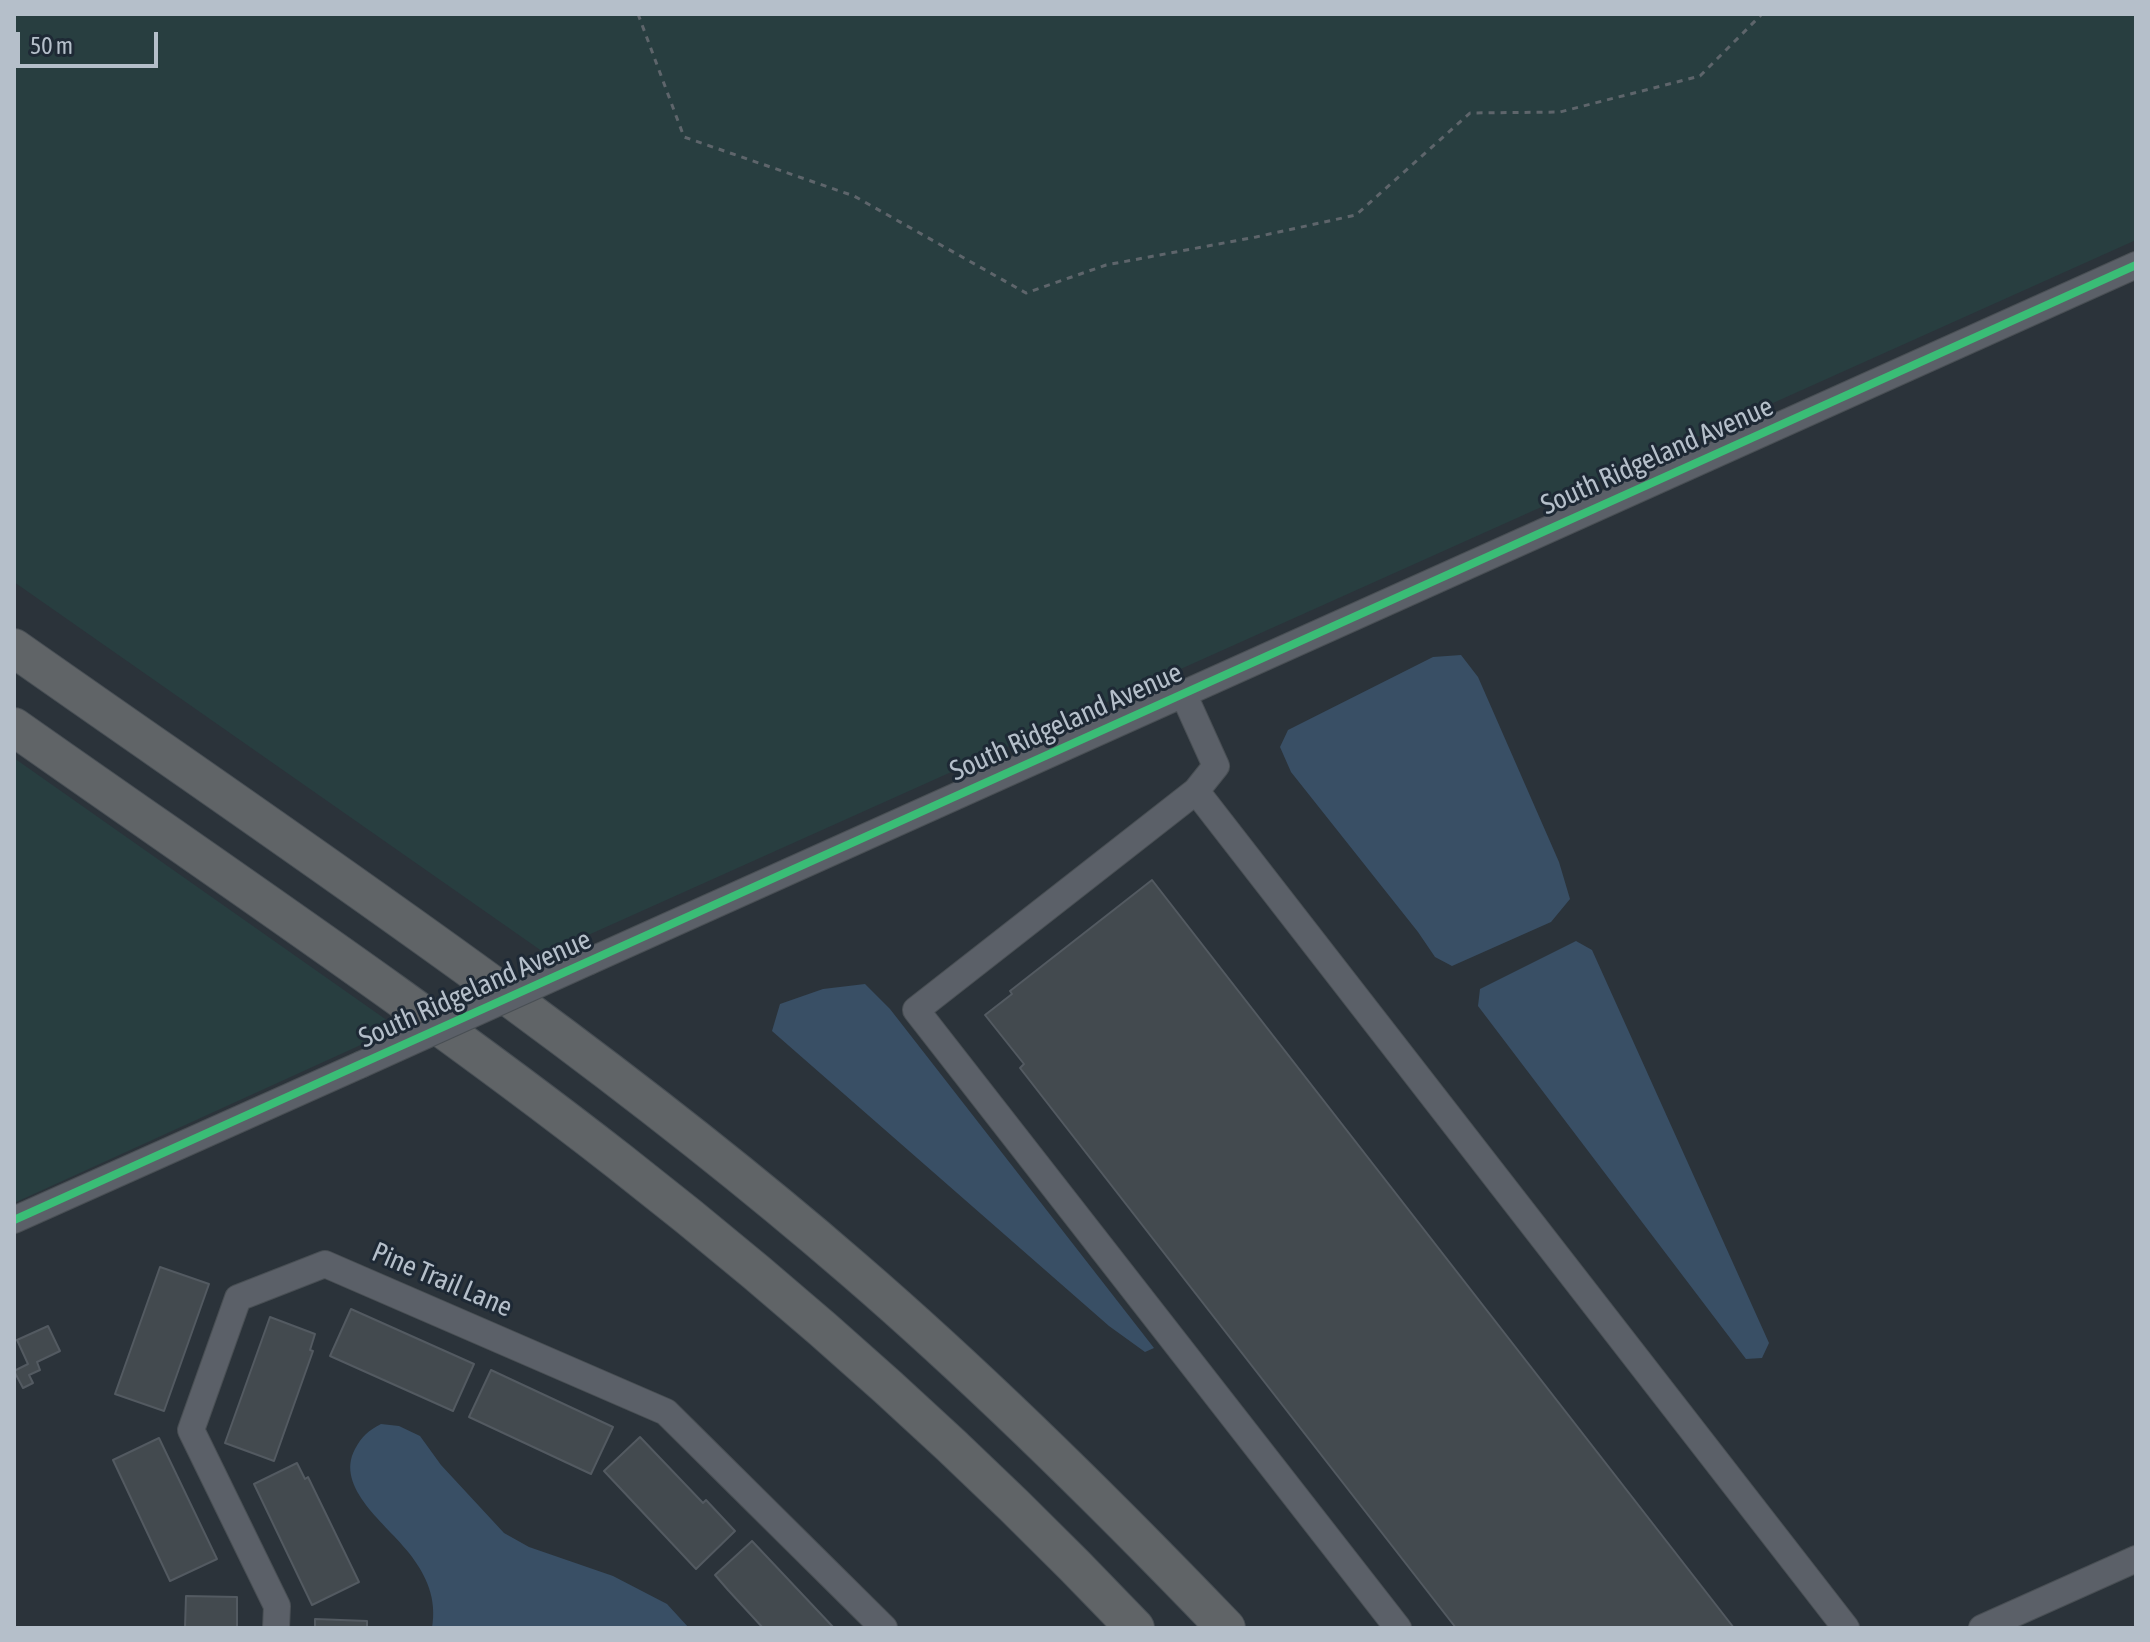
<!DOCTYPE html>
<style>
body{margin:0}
#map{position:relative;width:2150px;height:1642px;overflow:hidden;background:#2b333a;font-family:"Asap Condensed",sans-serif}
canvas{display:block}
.frame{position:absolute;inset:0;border:16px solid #b5bfca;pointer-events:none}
.scale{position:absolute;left:16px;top:32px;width:142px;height:36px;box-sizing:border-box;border:4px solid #b5bfca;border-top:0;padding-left:10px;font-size:24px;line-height:28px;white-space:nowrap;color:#b5bfca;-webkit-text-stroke:6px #1e2935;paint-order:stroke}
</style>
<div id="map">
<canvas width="2150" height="1642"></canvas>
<div class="frame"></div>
<div class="scale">50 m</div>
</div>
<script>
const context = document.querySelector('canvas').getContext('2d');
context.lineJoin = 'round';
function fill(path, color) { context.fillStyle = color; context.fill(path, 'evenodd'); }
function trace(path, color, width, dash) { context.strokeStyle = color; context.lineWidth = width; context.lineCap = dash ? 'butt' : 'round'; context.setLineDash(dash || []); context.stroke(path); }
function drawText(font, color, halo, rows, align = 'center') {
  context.font = font + ' "Asap Condensed",sans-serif'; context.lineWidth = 6; context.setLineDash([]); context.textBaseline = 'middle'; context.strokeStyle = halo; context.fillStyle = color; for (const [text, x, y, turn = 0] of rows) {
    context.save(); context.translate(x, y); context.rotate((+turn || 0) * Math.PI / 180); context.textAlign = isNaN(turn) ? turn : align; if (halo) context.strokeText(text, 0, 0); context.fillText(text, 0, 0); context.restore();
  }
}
const green = new Path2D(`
 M14,14h2122v226l-1590,714 -532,-372z
 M14,758l384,270 -384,175z`);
const water = new Path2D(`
 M1461,655l17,22 81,185 11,37 -19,23 -99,44 -17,-9 -17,-25 -127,-160 -11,-25 8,-17 145,-73z
 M1576,941l16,9 177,393 -7,15 -16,1 -268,-353 2,-17z
 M865,984l25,25 264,339 -9,4 -36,-26 -337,-295 8,-27 43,-15z
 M381,1424l18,2 21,10 21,29 63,68 25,14 84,29 54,28 22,24h-257c5,-29 -5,-52 -23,-75 -21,-28 -75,-65 -54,-104 7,-13 13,-18 26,-25z`);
const building = new Path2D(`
 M1152,880l582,748h-278l-436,-560 4,-4 -39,-49 27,-21 -2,-3z
 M160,1267l49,17 -45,127 -49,-17z
 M351,1309l123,55 -21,47 -123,-55z
 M270,1317l45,17 -5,16 3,1 -39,110 -49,-18z
 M48,1326l12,25 -23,11 3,8 -11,5 4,8 -10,5 -9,-17 14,-7 -11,-24z
 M491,1370l122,57 -22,47 -122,-57z
 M640,1437l63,66 3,-3 29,31 -39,38 -92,-98z
 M159,1438l58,121 -47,22 -57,-121z
 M297,1463l8,16 3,-2 51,105 -47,23 -58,-121z
 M752,1541l82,87h-71l-35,-38 -13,-15z
 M186,1596l51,1v31h-52z
 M315,1619l52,2v7h-52z`);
const path = new Path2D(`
 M638,14l46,123 170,59 172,97 80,-28 150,-28 100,-22 114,-102 90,-1 140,-36 62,-62`);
const minor = new Path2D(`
 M1183,693l33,73 -20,25 -280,219 482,618
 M1196,791l650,837
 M590,961l1546,-696
 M14,1220l346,-155
 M276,1628l1,-22 -86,-176 47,-132 87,-34 341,148 218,216
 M1982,1628l154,-69`);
const highway = new Path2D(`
 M14,648c283,199 577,394 839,621 131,113 253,234 373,359
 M14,727c203,143 410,282 606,435 182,142 356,299 515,466`);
const minorBridge = new Path2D(`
 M360,1065l230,-104`);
const cycleway = new Path2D(`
 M14,1220l2122,-955`);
const streetNames = [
 ["South Ridgeland Avenue",1657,456,-24],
 ["South Ridgeland Avenue",1066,722,-24],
 ["South Ridgeland Avenue",475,989,-24],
 ["Pine Trail Lane",442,1280,23]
];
fill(green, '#283e40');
fill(water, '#394f65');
fill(building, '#434a4f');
trace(building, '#535a61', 2);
trace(minor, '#494f54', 28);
trace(highway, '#484f55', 40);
trace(path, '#5e656b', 3, [6, 6]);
trace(minor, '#5b6068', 26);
trace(highway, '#606467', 38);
trace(minorBridge, '#494f54', 28, []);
trace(minorBridge, '#5b6068', 26);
trace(cycleway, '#3abd76', 8);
drawText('28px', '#b5bfca', '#1e2935', streetNames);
</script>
